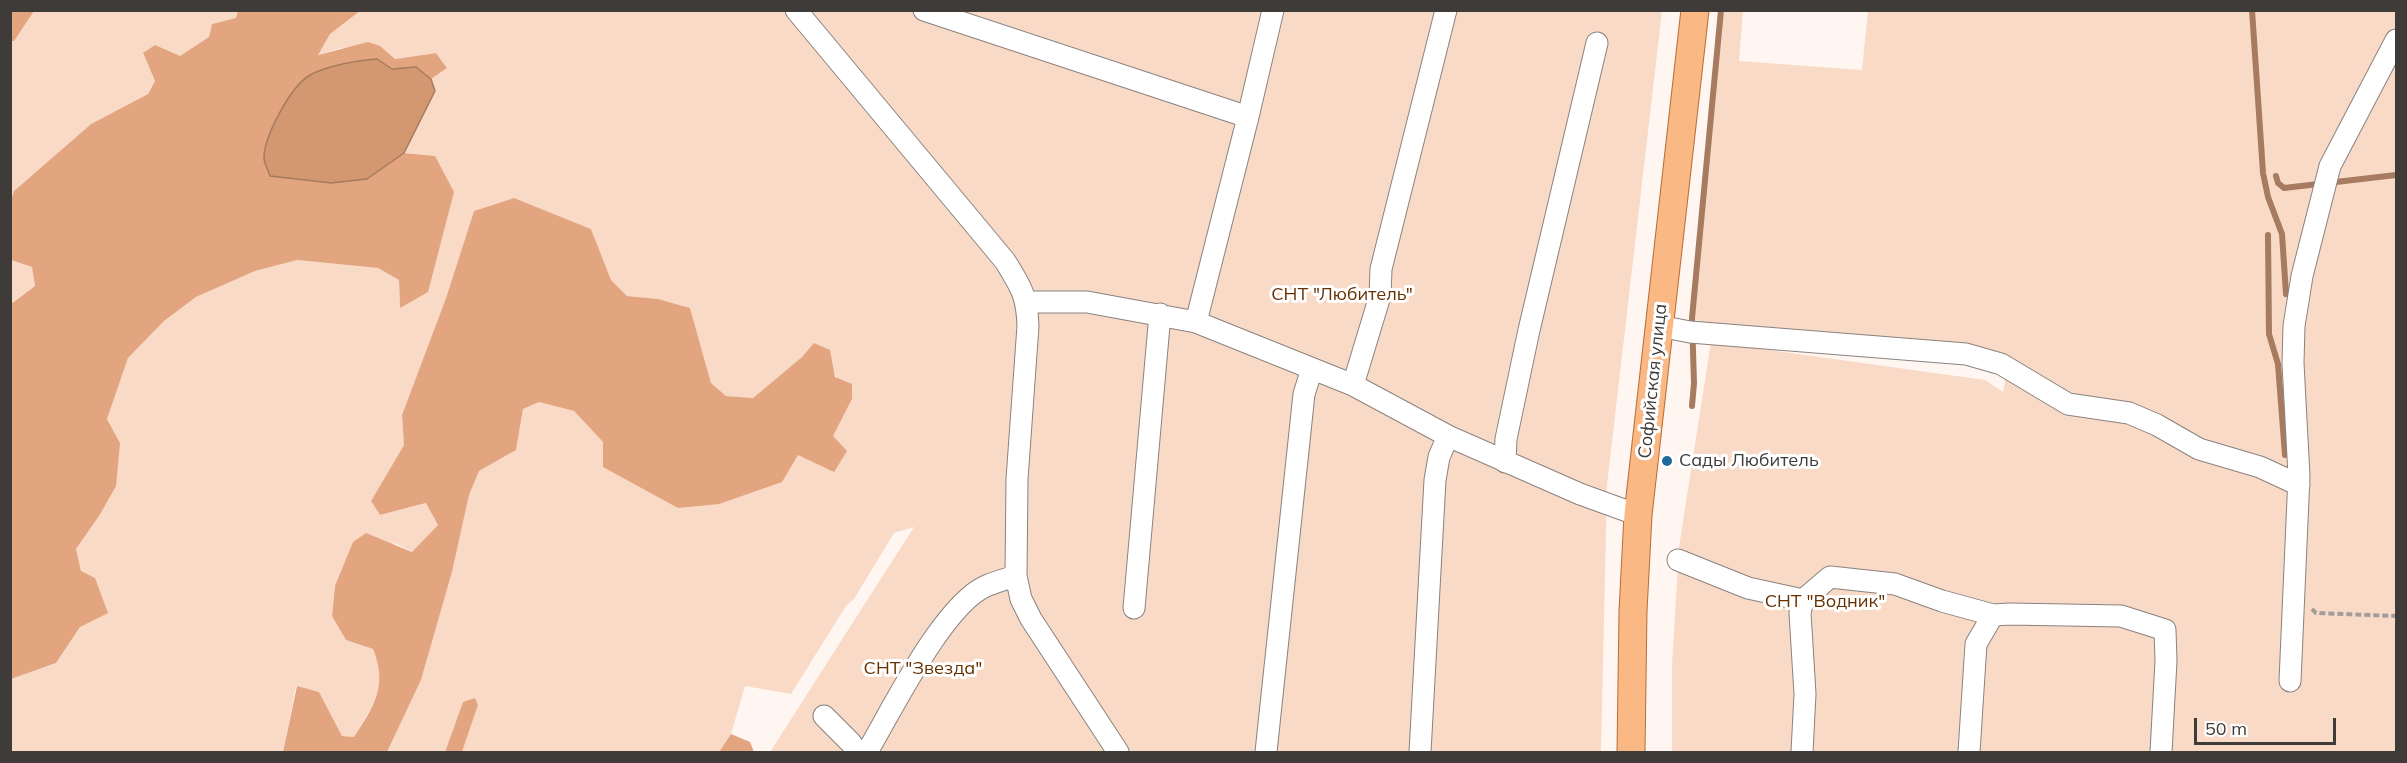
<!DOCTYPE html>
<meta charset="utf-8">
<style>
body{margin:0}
#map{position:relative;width:2407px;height:763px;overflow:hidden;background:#fff6f1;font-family:Mulish,sans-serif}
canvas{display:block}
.frame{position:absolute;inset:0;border:12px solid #3e3b39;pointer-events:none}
.scale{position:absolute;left:2194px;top:718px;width:142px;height:27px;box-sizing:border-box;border:3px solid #3e3b39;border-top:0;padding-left:8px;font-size:18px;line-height:21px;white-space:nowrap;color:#3e3b39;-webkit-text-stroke:4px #fff;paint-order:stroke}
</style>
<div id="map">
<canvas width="2407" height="763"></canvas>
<div class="frame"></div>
<div class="scale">50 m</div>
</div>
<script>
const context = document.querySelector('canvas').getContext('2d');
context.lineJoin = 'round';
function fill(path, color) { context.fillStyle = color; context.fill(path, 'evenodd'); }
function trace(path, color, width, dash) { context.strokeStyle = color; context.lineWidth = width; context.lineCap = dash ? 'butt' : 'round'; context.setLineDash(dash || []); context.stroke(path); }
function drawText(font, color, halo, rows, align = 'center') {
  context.font = font + ' Mulish,sans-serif'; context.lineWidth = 6; context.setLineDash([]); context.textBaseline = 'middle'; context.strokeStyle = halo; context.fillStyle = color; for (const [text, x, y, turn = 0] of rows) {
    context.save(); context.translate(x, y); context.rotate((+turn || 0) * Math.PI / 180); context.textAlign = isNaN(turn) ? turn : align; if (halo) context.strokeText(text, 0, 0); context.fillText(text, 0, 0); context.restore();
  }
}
const green = new Path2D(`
 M34,11h204l-1,7 -25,6 -3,13 -30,20 -24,-12 -12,9 12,27 -7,13 -57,30 -77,67 -3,9v-159l3,-1z
 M360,11h1302l-55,474 -6,267h-831l144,-225 -20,6 -40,66 -8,7 -55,88 -46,-8 -14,48 -12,18h-257l16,-47 -15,-3 -18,50h-58l34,-72 31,-108 17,-77 10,-24 37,-21 7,-41 16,-7 35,9 29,31 195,13 35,-19 19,-37 -38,-55 -12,13 -49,41 -27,-2 -15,-13 -21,-75 -32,-9 -31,-3 -16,-16 -20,-51 -77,-31 -40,13 -28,87 -44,117 2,30 -33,56 9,14 47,-12 11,22 -25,27 -19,-9 -59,43 -3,30 14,24 27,9c16,39 0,55 -19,88l-12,-1 -23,-44 -23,-6 -13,66h-272v-73l45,-16 24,-36 1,-56 -5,-22 23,-33 21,-73 -13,-24 21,-61 36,-37 32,-24 59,-26 42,-11 81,8 21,12 1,28 35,-152 -31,-3 31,-62 -4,-12 16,-11 -11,-15 -42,6 -14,-13 -39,2 -24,7 13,-21z
 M1721,11h22l-4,50 123,9 6,-59h528v741h-724v-88l7,-117 32,-205 274,38 18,12 6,-32 -46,-14 -46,-7 -206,-13 -19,-8z
 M11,260l21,7 3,19 -24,18z`);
const forest = new Path2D(`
 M10,11h24l-20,30h-3z
 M238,11h122l-30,23 -12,21 50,-13 12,4 15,13 41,-6 11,15 -16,11 -15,-12c-35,4 -72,-2 -106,8l-40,101 97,3 37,-26 31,3 19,36 -26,100 -28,16 -1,-28 -21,-12 -81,-8 -42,11 -59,26 -32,24 -36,37 -21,61 13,24 -4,43 -17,30 -23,33 5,22 14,7 13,35 -28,14 -24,36 -45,16v-375l24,-18 -3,-19 -21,-7v-60l3,-9 77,-67 57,-30 7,-13 -12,-28 12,-8 25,11 29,-19 3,-13 24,-6z
 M514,198l77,31 20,51 16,16 31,3 32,9 21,75 15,13 27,2 49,-41 12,-14 16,7 5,27 17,7v15l-19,37 14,15 -13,21 -36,-17 -16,27 -63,22 -41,4 -75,-41v-25l-29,-31 -35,-9 -16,7 -7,41 -37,21 -10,24 -17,77 -31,108 -34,72h-104l14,-66 22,6 23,44 12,1c20,-31 34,-51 19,-88l-27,-9 -14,-24 3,-30 18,-44 13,-9 46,19 26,-27 -12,-22 -46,12 -9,-14 33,-56 -2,-30 44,-117 28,-87z
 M475,698l3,7 -16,47h-17l18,-50z
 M731,734l19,8 4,10h-35z`);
const water = new Path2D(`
 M377,59l15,10 24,-2 15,12 4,12 -31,62 -37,26 -36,4 -61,-7c-2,-6 -6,-13 -6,-18 0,-22 27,-72 46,-83 16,-9 49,-15 67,-16z`);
const stream = new Path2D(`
 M2252,10l11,163 5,24 14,37 4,60
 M2276,176l2,7 6,5 112,-13
 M2268,235l1,99 9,30 7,91
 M1692,406l2,-23 -2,-65 29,-308`);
const path = new Path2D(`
 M2312,609l4,4 80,3`);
const minor = new Path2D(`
 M796,10l209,251c16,26 22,34 23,65l-11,153 -1,97 5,23 10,20 87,133
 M924,10l324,107
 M1027,302h60l109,20 157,63 95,51 132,58 58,21
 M1196,322l52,-205 25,-107
 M1659,326l31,6 276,22 35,10 67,40 61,9 28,12 42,24 61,18 39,18
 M1353,385l27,-89 1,-27 65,-259
 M1505,462l1,-23 23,-109 68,-287
 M1678,560l70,28 55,12 27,-23 65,7 47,17 51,14
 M1134,608l26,-294
 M2290,681l9,-205 -6,-113 1,-37 8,-50 28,-110 66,-126
 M824,716l27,27 6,9
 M867,752c25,-42 76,-147 119,-166 9,-4 20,-7 30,-10
 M1266,752l38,-358 8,-25
 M1420,752l15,-272 4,-23 9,-21
 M1802,752l3,-58 -5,-81 3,-13
 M1969,752l7,-108 17,-29 17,-1 111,2 44,14 1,31 -5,91`);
const major = new Path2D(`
 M1631,752l2,-141 5,-96 57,-505`);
const markers = [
 [1667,461,6,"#1e699c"]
];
const parkNames = [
 ["СНТ \"Любитель\"",1342,295],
 ["СНТ \"Водник\"",1825,602],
 ["СНТ \"Звезда\"",923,669]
];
const streetNames = [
 ["Софийская улица",1653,381,-84]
];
const poiNames = [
 ["Сады Любитель",1679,461]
];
fill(green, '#f9dac7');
fill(forest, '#e2a57f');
fill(water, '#d39771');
trace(water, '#a67b60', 1.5);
trace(stream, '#a67b60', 6);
trace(minor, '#8a827e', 23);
trace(major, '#b66d36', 29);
trace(path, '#a39d99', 4, [6, 3]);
trace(minor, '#fff', 21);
trace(major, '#fab885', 27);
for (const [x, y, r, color] of markers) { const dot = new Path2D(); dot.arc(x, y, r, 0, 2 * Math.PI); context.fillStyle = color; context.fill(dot); trace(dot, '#fff', 2); }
drawText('18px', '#673000', '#fff', parkNames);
drawText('18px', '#3e3b39', '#fff', streetNames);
drawText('18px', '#3e3b39', '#fff', poiNames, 'left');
</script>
